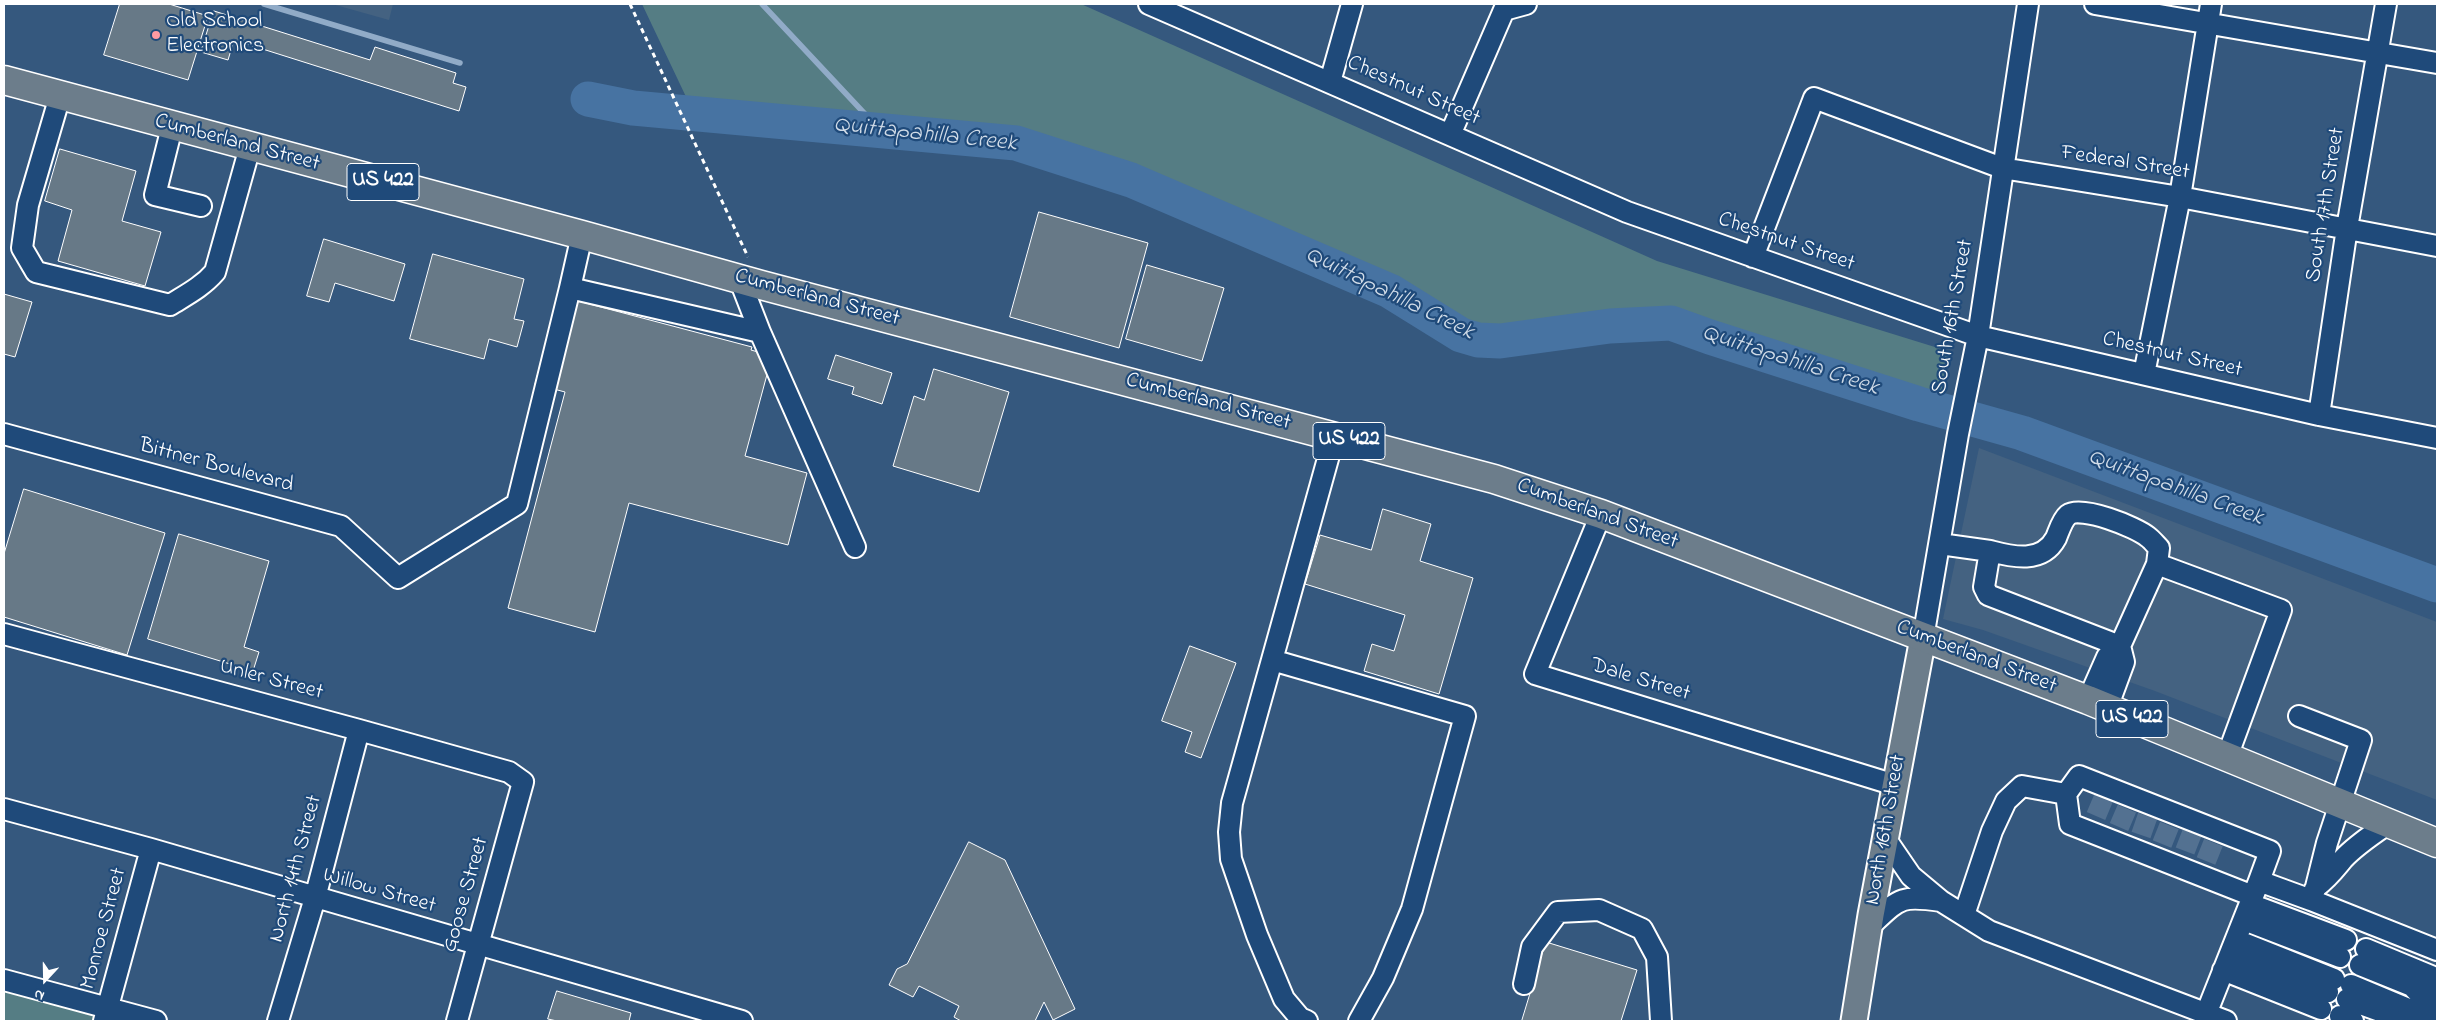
<!DOCTYPE html>
<style>
body{margin:0}
#map{position:relative;width:2441px;height:1025px;overflow:hidden;background:#35587e;font-family:"Indie Flower",sans-serif}
canvas{display:block}
.frame{position:absolute;inset:0;border:5px solid #fff;pointer-events:none}
.north{position:absolute;left:20px;top:955px;width:50px;height:50px;-webkit-text-stroke:4px #1f4a7a;paint-order:stroke;rotate:201deg;font-size:14px;font-weight:700;line-height:20px;text-align:center;color:#fff}
.north::after{content:'';display:block;margin:auto;width:18px;height:22px;background:#fff;clip-path:polygon(50% 0,100% 100%,50% 72%,0 100%)}
</style>
<div id="map">
<canvas width="2441" height="1025"></canvas>
<div class="frame"></div>
<div class="north">N</div>
</div>
<script>
const context = document.querySelector('canvas').getContext('2d');
context.lineJoin = 'round';
function fill(path, color) { context.fillStyle = color; context.fill(path, 'evenodd'); }
function trace(path, color, width, dash) { context.strokeStyle = color; context.lineWidth = width; context.lineCap = dash ? 'butt' : 'round'; context.setLineDash(dash || []); context.stroke(path); }
function drawText(font, color, halo, rows, align = 'center') {
  context.font = font + ' "Indie Flower",sans-serif'; context.lineWidth = 4.5; context.setLineDash([]); context.textBaseline = 'middle'; context.strokeStyle = halo; context.fillStyle = color; for (const [text, x, y, turn = 0] of rows) {
    context.save(); context.translate(x, y); context.rotate((+turn || 0) * Math.PI / 180); context.textAlign = isNaN(turn) ? turn : align; if (halo) context.strokeText(text, 0, 0); context.fillText(text, 0, 0); context.restore();
  }
}
const built = new Path2D(`
 M332,4h61l-4,16z
 M1979,448l458,174v178l-282,-109 -172,-61 -40,-11z`);
const green = new Path2D(`
 M642,4h439l576,257 294,91 -11,44 -267,-85 -182,19 -21,-4 -77,-46 -268,-115 -107,-32 -330,-32z
 M4,980l103,29 -3,12h-100z`);
const stream = new Path2D(`
 M264,4l196,59
 M762,4l117,125`);
const river = new Path2D(`
 M588,99l45,9 383,35 115,37 259,111 71,44 17,5 22,1 110,-15 61,-3 39,14 209,67 103,29 415,152`);
const building = new Path2D(`
 M120,4h49l39,12 -20,64 -84,-25z
 M214,11l156,49 5,-13 81,26 -3,10 13,4 -7,24 -225,-71 -6,20 -27,-8z
 M60,149l76,22 -14,50 39,11 -16,54 -87,-25 14,-51 -27,-9z
 M1039,212l109,31 -29,105 -109,-31z
 M324,239l81,25 -11,37 -59,-18 -6,19 -22,-6z
 M433,254l91,25 -10,40 10,2 -7,26 -28,-8 -5,20 -74,-20z
 M1147,265l77,23 -22,73 -76,-22z
 M4,294l28,8 -17,55 -11,-3z
 M578,301l174,46 -1,3 21,6 -27,100 62,17 -19,72 -159,-42 -34,129 -87,-24 57,-216 -30,-8 15,-56 19,5z
 M836,355l56,18 -10,31 -30,-10 2,-7 -26,-8z
 M934,369l75,23 -30,100 -86,-26 21,-70 10,4z
 M24,489l141,44 -38,122 -123,-38v-63z
 M1383,509l48,15 -11,37 53,17 -34,116 -75,-23 8,-27 22,7 11,-36 -100,-31 15,-49 51,15z
 M179,534l90,27 -25,86 15,5 -6,19 -105,-32z
 M1190,646l46,17 -35,95 -16,-6 7,-20 -30,-11z
 M969,842l36,18 70,149 -22,11 -9,-18 -9,19h-74l-7,-4 5,-11 -40,-20 -6,11 -24,-12 8,-16 10,-5z
 M1546,942l91,28 -16,51h-99z
 M557,991l74,22 -2,8h-72l-9,-2z`);
const minorTunnel = new Path2D(`
 M2096,816l8,-19
 M2119,827l9,-21
 M2141,835l7,-20
 M2162,844l8,-20
 M2185,851l7,-18
 M2206,861l8,-20`);
const path = new Path2D(`
 M630,4l118,253`);
const minor = new Path2D(`
 M1149,4l478,208 351,124 341,79 118,23
 M2095,4l342,59
 M1330,82l22,-78
 M60,96l-32,109 -6,43 14,24 134,33c16,-10 32,-18 45,-33l35,-125
 M172,127l-17,68 46,11
 M1450,135l54,-125 22,-6
 M582,235l-12,53 190,44 -21,-54
 M1753,257l61,-159 188,70 178,29 257,49
 M760,332l95,215
 M2144,374l36,-177 31,-193
 M2319,415l28,-187 39,-224
 M4,434l337,92 57,52 119,-74 53,-216
 M1334,437l-62,223 193,56 -53,193 -29,69 -24,43
 M1601,514l-66,160 360,111
 M1940,544l50,7 -6,36 4,8 132,51
 M1990,551c23,6 52,13 66,-13 3,-7 6,-18 12,-23 13,-10 68,12 80,22 4,3 7,7 11,11l-2,16
 M4,634l355,96 150,42 14,10 -66,239
 M1923,638l35,-204 20,-98 50,-332
 M1272,660l-40,143 -3,29 2,27 26,76 27,64 16,19 7,3
 M2088,700l19,-43 13,-11 37,-82 124,46 -54,147
 M2107,708l17,-46 -4,-16
 M2299,716l62,24 -34,103 -11,44c13,-10 17,-16 27,-28 13,-14 30,-25 46,-36
 M4,809l147,40 591,172
 M2315,889l-4,11 126,50
 M2253,896l-183,-72 -4,-30 13,-18 191,75 -11,30
 M1941,901l48,30 237,90
 M2250,904l96,36
 M1964,915l28,-84 14,-30 16,-15 44,8
 M2244,920l96,37
 M1870,926c30,-28 30,-31 71,-25l-30,-25 -26,-38
 M2236,940l98,39
 M2366,949l65,27 6,17
 M2230,954l98,38
 M2360,965l52,21 25,27
 M2223,970l98,39
 M4,980l152,41
 M1524,984l8,-37 26,-35 41,-2 43,19 15,28 4,64
 M2351,985l86,36
 M2347,999l55,20
 M2206,1014l53,-133 52,19
 M2340,1016l13,5
 M104,1021l47,-172
 M278,1021l37,-123 44,-168`);
const major = new Path2D(`
 M1854,1021l17,-106 52,-277`);
const highway = new Path2D(`
 M4,80l578,155 179,50 733,194 107,35 487,186 349,143`);
const markers = [
 [156,35,5,"#ff9aa2"]
];
const shields = [
 [383,182,72],
 [1349,441,72],
 [2132,719,72]
];
const shieldNames = [
 ["US 422",383,182],
 ["US 422",1349,441],
 ["US 422",2132,719]
];
const poiNames = [
 ["Old School",166,22],
 ["Electronics",166,47]
];
const streetNames = [
 ["Chestnut Street",1413,92,24],
 ["Cumberland Street",237,144,15],
 ["Federal Street",2125,164,9],
 ["South 17th Street",2327,205,-81],
 ["Chestnut Street",1786,243,19],
 ["Cumberland Street",817,299,15],
 ["South 16th Street",1954,317,-80],
 ["Chestnut Street",2172,356,13],
 ["Cumberland Street",1208,403,15],
 ["Bittner Boulevard",216,467,15],
 ["Cumberland Street",1597,515,20],
 ["Cumberland Street",1976,658,21],
 ["Unler Street",271,681,15],
 ["Dale Street",1640,681,17],
 ["North 16th Street",1887,830,-80],
 ["North 14th Street",297,869,-75],
 ["Willow Street",379,892,16],
 ["Goose Street",467,895,-74],
 ["Monroe Street",105,929,-75]
];
const waterNames = [
 ["Quittapahilla Creek",925,136,6],
 ["Quittapahilla Creek",1389,295,26],
 ["Quittapahilla Creek",1790,362,18],
 ["Quittapahilla Creek",2175,489,20]
];
fill(built, '#446281');
fill(green, '#557d84');
trace(stream, '#91abc7', 5.5);
trace(river, '#4773a2', 35);
fill(building, '#677987');
trace(building, '#fff', 1);
trace(minorTunnel, '#537191', 20, [20, 10]);
trace(minor, '#fff', 24);
trace(major, '#fff', 29);
trace(highway, '#fff', 31);
trace(path, '#fff', 3, [5, 4]);
trace(minor, '#1f4a7a', 20);
trace(major, '#6c7d8b', 25);
trace(highway, '#6c7d8b', 28);
for (const [x, y, r, color] of markers) { const dot = new Path2D(); dot.arc(x, y, r, 0, 2 * Math.PI); context.fillStyle = color; context.fill(dot); trace(dot, '#1f4a7a', 2); }
for (const [x, y, w] of shields) { const box = new Path2D(); box.roundRect(x - w / 2, y - 18.5, w, 37, 4); context.fillStyle = '#1f4a7a'; context.fill(box); trace(box, '#fff', 1); }
drawText('bold 21px', '#fff', null, shieldNames);
drawText('22px', '#fff', '#1f4a7a', poiNames, 'left');
drawText('22px', '#fff', '#1f4a7a', streetNames);
drawText('italic 24px', '#d1dce8', '#1f4a7a', waterNames);
</script>
